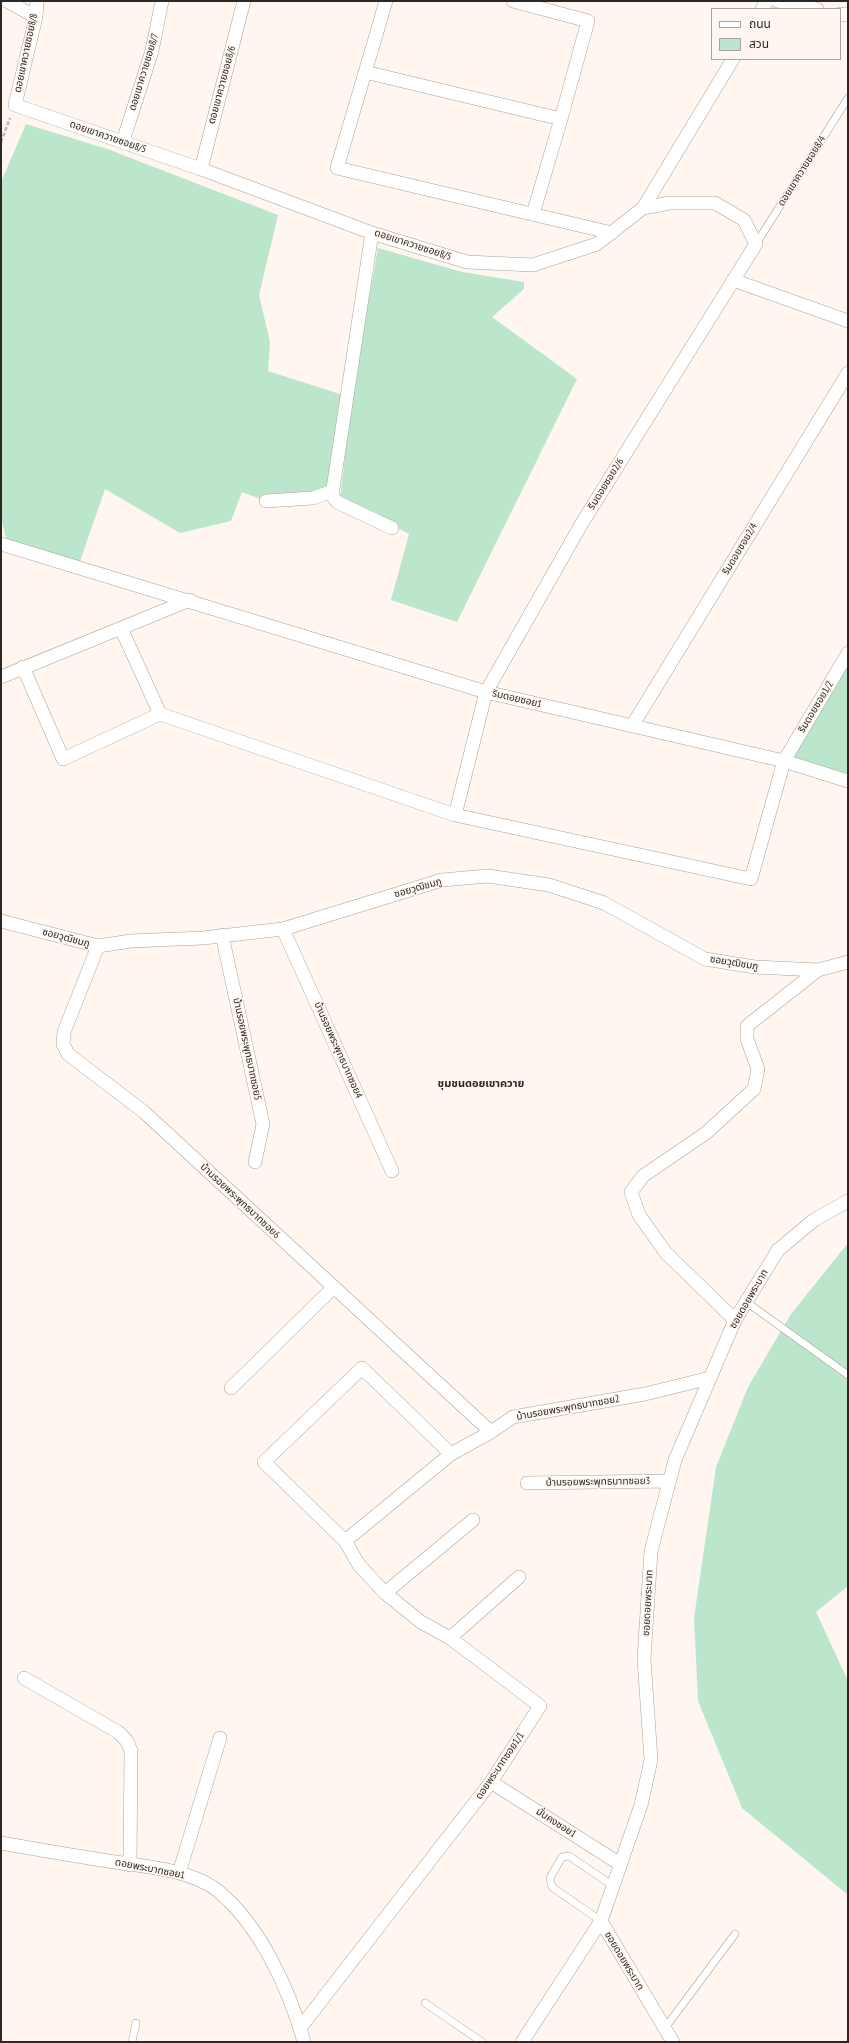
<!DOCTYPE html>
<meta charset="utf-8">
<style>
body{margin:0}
#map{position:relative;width:849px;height:2043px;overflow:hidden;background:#fef6ef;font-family:"PT Sans Narrow","Noto Sans Thai",sans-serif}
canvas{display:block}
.frame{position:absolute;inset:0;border:2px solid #2b2824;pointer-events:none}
.legend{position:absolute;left:711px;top:8px;width:130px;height:52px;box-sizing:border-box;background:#fef6ef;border:1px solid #aaa49e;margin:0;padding:5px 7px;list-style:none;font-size:12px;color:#2b2824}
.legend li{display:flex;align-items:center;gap:8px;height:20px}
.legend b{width:20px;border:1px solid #aaa49e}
</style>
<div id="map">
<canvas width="849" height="2043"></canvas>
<div class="frame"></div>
<ul class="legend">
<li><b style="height:5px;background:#fff"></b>ถนน</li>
<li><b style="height:11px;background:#bbe6cc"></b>สวน</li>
</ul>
</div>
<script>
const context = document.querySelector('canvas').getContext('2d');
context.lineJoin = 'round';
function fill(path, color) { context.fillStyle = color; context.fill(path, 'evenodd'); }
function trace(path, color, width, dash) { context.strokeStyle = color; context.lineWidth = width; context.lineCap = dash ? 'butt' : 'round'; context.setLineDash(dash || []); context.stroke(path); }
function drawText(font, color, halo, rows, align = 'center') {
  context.font = font + ' "PT Sans Narrow","Noto Sans Thai",sans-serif'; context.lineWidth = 3; context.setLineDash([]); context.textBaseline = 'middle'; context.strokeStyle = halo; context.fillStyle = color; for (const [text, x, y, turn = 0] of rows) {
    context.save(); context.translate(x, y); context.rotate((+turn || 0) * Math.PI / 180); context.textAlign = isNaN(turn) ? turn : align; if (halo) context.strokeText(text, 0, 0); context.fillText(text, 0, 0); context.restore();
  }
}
const green = new Path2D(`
 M26,124l84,26 168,65 -19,80 11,47 -2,29 78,25 -13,95 -67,10 -24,-9 -11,29 -51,12 -75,-44 -27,78 -70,-20 -7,-30v-335z
 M378,248l84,24 62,10v7l-32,28 85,62 -120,243 -66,-22 18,-66 -69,-36 14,-116z
 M848,653v128l-64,-20z
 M848,1243v343l-32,26 32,69v214l-106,-87 -44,-107 -4,-83 22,-151 32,-80 43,-73z`);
const path = new Path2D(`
 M1,142l9,-24`);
const service = new Path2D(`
 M756,244l92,-146
 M745,1301l103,74
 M601,1921l-49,-34 -2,-9 12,-21 7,-1 43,29
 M425,2003l57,39
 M665,2028l70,-94
 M132,2042l4,-19`);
const minor = new Path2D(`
 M7,1l29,16
 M37,1l-1,16 -21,88 186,64 171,64 95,29 66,3 64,-21 46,-36 90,-149
 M386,1l-49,167 275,65
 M513,1l75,20 -27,98 -28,95
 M777,1l40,8
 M762,9l5,-8
 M840,14l8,1
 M365,72l196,47
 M123,141l29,-90 10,-50
 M201,169l43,-168
 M372,233l-40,262 5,7 55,26
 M733,280l115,41
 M266,501l47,-3 20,-7
 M1,544l485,148 298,69 64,20
 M121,628l39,86
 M23,667l40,92 97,-45 295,101 296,64 33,-118 64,-108
 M1,677l189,-77
 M632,726l216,-353
 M455,815l31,-123 96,-169 174,-279 -12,-24 -29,-17h-45l-27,5
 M1,921l97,25 33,-5 72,-3 80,-9 159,-49 46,-4 61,9 55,18 101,56 50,8 63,3 30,-8
 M283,929l109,242
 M222,935l41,189 -8,38
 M98,946l-34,86 -1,12 5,10 76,58 347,320
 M735,1320l-69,-67 -27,-38 -8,-23 12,-16 63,-43 48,-44 4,-20 -11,-30v-13l71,-56
 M231,1388l103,-101
 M527,1483l142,-2
 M345,1541l106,-87 40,-22 22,-15 132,-23 65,-16
 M385,1593l88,-73
 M450,1638l69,-61
 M24,1678l94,54 9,9 4,10 -1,114
 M491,1782l129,82
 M1,1843c34,6 68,12 101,17 35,6 88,8 116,31 42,34 72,100 86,151
 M179,1873l41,-135
 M601,1921l72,121
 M300,2028l191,-246 49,-76 -90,-68 -29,-16 -36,-29 -26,-28 -14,-24 -81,-79 98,-94 89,86
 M522,2042l79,-121 40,-116 10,-45 -7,-101 7,-108 24,-91 60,-140 43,-70 36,-30 34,-19`);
const streetNames = [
 ["ดอยเขาควายซอย8/8",26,53,-78],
 ["ดอยเขาควายซอย8/7",144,72,-73],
 ["ดอยเขาควายซอย8/6",222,85,-75],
 ["ดอยเขาควายซอย8/5",108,137,19],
 ["ดอยเขาควายซอย8/4",802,171,-58],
 ["ดอยเขาควายซอย8/5",413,245,18],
 ["ริมดอยซอย2/6",606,484,-58],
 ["ริมดอยซอย2/4",740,549,-59],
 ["ริมดอยซอย1",517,699,13],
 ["ริมดอยซอย1/2",816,707,-59],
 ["ซอยวุฒิชมภู",418,888,-16],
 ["ซอยวุฒิชมภู",66,938,15],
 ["ซอยวุฒิชมภู",734,963,9],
 ["บ้านรอยพระพุทธบาทซอย5",247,1049,78],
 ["บ้านรอยพระพุทธบาทซอย4",338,1050,66],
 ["บ้านรอยพระพุทธบาทซอย6",240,1201,43],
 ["ซอยดอยพระบาท",749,1299,-60],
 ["บ้านรอยพระพุทธบาทซอย2",568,1408,-10],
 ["บ้านรอยพระพุทธบาทซอย3",598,1482,-1],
 ["ซอยดอยพระบาท",648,1603,-87],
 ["ดอยพระบาทซอย1/1",500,1766,-56],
 ["มั่นคงซอย1",556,1823,33],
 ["ดอยพระบาทซอย1",150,1869,11],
 ["ซอยดอยพระบาท",624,1961,59]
];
const neighbourhoodNames = [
 ["ชุมชนดอยเขาควาย",481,1084]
];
fill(green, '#bbe6cc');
trace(service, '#aba199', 8);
trace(minor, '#aba199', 14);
trace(path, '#bcb6b0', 2.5, [4, 2]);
trace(service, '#fff', 7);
trace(minor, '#fff', 13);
drawText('10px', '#2b2824', '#fef6ef', streetNames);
drawText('bold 11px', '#2b2824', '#fef6ef', neighbourhoodNames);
</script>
